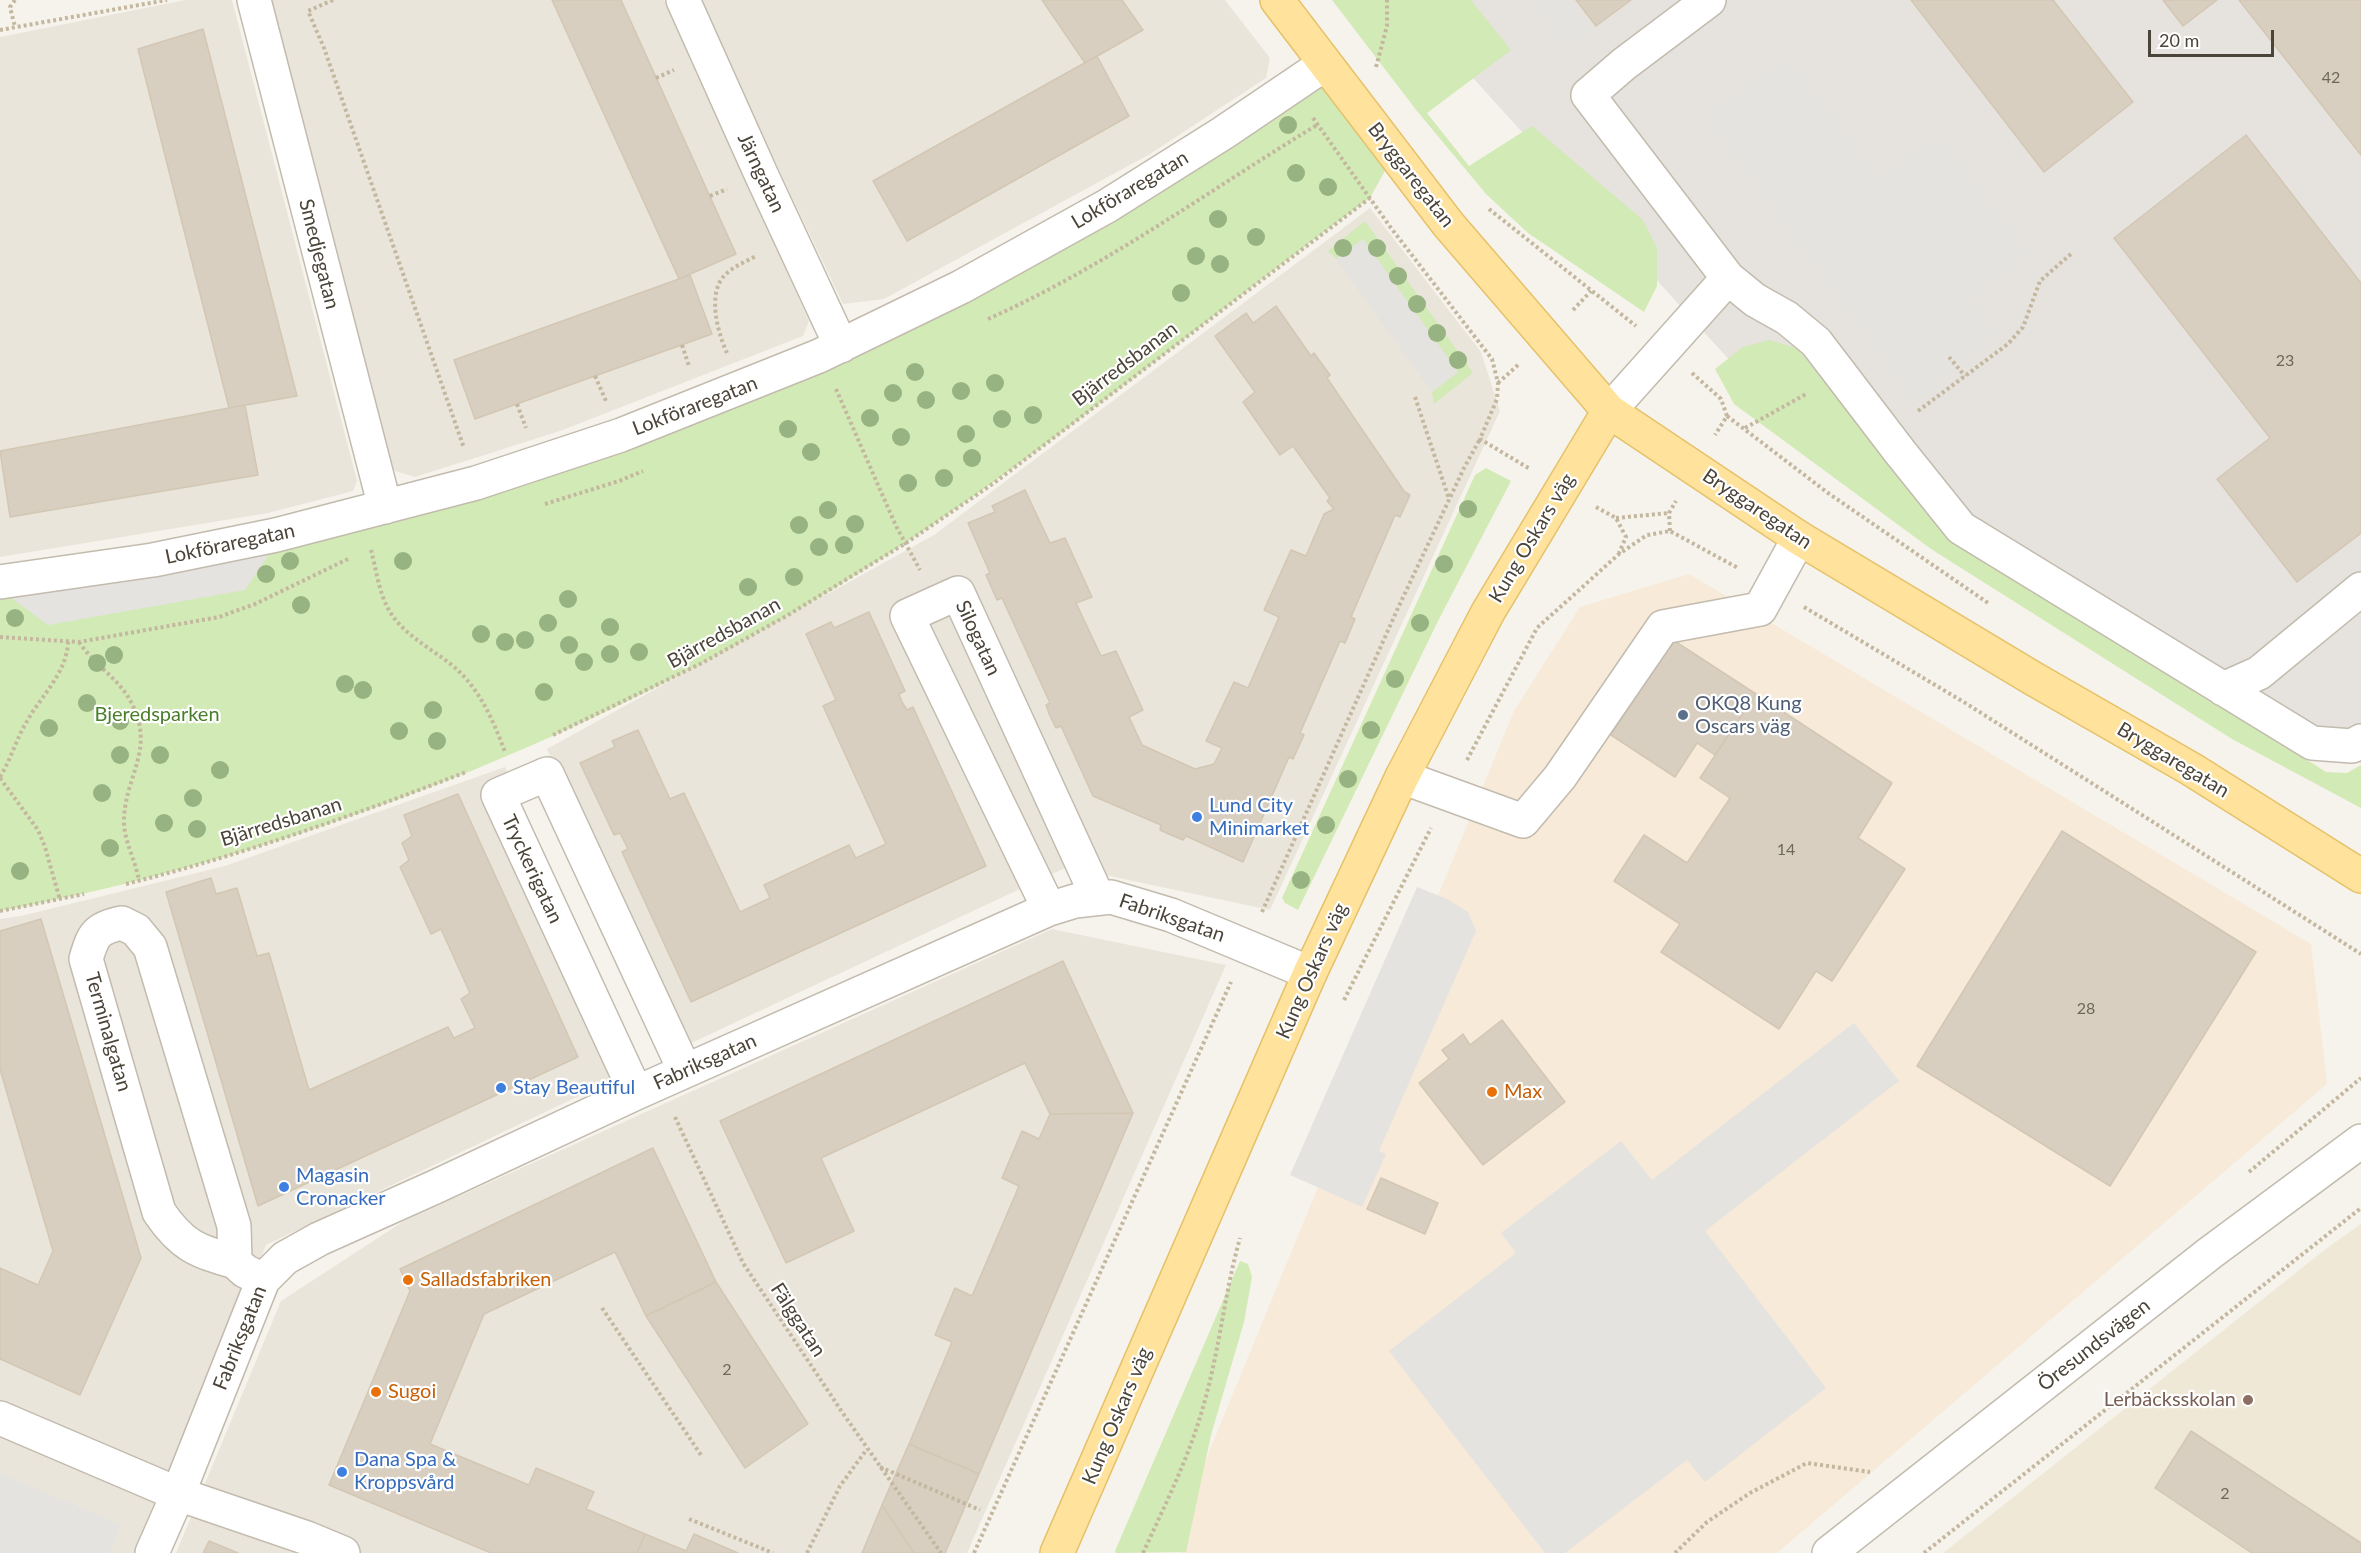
<!DOCTYPE html>
<meta charset="utf-8">
<style>
body{margin:0}
#map{position:relative;width:2361px;height:1553px;overflow:hidden;background:#f6f3ec;font-family:Lato,sans-serif}
canvas{display:block}
.scale{position:absolute;left:2148px;top:30px;width:126px;height:27px;box-sizing:border-box;border:3px solid #4b4439;border-top:0;padding-left:8px;font-size:18px;line-height:21px;white-space:nowrap;color:#4b4439;-webkit-text-stroke:4px #fff;paint-order:stroke}
</style>
<div id="map">
<canvas width="2361" height="1553"></canvas>
<div class="scale">20 m</div>
</div>
<script>
const context = document.querySelector('canvas').getContext('2d');
context.lineJoin = 'round';
function fill(path, color) { context.fillStyle = color; context.fill(path, 'evenodd'); }
function trace(path, color, width, dash) { context.strokeStyle = color; context.lineWidth = width; context.lineCap = dash ? 'butt' : 'round'; context.setLineDash(dash || []); context.stroke(path); }
function drawText(font, color, halo, rows, align = 'center') {
  context.font = font + ' Lato,sans-serif'; context.lineWidth = 4.5; context.setLineDash([]); context.textBaseline = 'middle'; context.strokeStyle = halo; context.fillStyle = color; for (const [text, x, y, turn = 0] of rows) {
    context.save(); context.translate(x, y); context.rotate((+turn || 0) * Math.PI / 180); context.textAlign = isNaN(turn) ? turn : align; if (halo) context.strokeText(text, 0, 0); context.fillText(text, 0, 0); context.restore();
  }
}
const residential = new Path2D(`
 M185,0h47l125,481 -4,10 -85,22 -268,44v-520z
 M265,0h399l145,321 -6,15 -243,95 -145,46 -23,-7z
 M698,0h527l45,58 -4,20 -116,76 -266,145 -41,5z
 M1370,208l111,144 19,59 -230,499 -203,-43 -380,178 -140,-296 387,-214z
 M505,767l137,299 -376,179 -130,308h-136v-634l21,-3 204,-50z
 M1052,929l174,36 -259,588h-791l105,-252 123,-80z`);
const commercial = new Path2D(`
 M1689,574l622,370 16,140 -550,469h-598l2,-33 333,-809 66,-104z`);
const industrial = new Path2D(`
 M1402,0h959v764l-618,-389z`);
const education = new Path2D(`
 M2361,1224v329h-418l384,-305z`);
const green = new Path2D(`
 M1332,0h139l40,50 -84,63 42,53 63,-40 111,94 14,28v38l-13,26 -116,-79 -42,-39 -69,-83z
 M1325,64l69,90 -24,44c-154,113 -301,236 -460,342 -266,178 -596,312 -910,371v-329l276,-47 543,-179z
 M1365,221l108,152 -39,31 -2,-12 26,-20 -95,-132 -27,19 -8,-8z
 M1769,340l28,8 139,173 390,251 21,1 14,-8v43l-129,-69 -301,-190 -197,-145 -19,-35 28,-22z
 M1486,468l25,13 -73,140 -140,289 -13,-7 -3,-5 193,-423z
 M1240,1261l8,3 4,13 -8,45 -33,113 -25,117 -70,1 -1,-2z`);
const parking = new Path2D(`
 M1526,0h45l22,30 -28,21z
 M1789,55l92,120 58,-43 94,122 -59,47 27,34 -88,70 -211,-289z
 M1363,239l95,133 -26,20 -96,-133z
 M272,550l-27,40 -197,35 -38,-28z
 M1417,887l30,12 21,13 8,19 -97,220 7,3 -24,53 -72,-32z
 M1854,1023l45,58 -194,150 121,157 -121,94 -18,-22 -122,93h-20l-156,-202 127,-98 -15,-20 120,-92 31,39z
 M0,1473l121,52 -12,28h-109z`);
const building = new Path2D(`
 M552,0h69l115,254 -57,25z
 M1042,0h80l21,30 -58,33z
 M1576,0h55l-35,26z
 M1911,0h142l80,102 -89,70z
 M2163,0h54l-34,26z
 M2239,0h122v155z
 M203,29l94,367 -68,12 -91,-359z
 M1097,56l32,60 -222,125 -34,-60z
 M2246,135l115,148v250l-64,49 -80,-103 53,-41 -156,-200z
 M690,275l22,59 -237,85 -21,-59z
 M1276,306l35,50 3,-3 16,22 -3,3 77,113 6,4 -10,22 -5,-2 -44,102 4,2 -10,24 -5,-2 -40,92 4,2 -11,24 -4,-2 -46,105 -57,-26 -3,4 -12,-5 -11,-5 1,-5 -68,-29 -32,-70 -5,2 -6,-12 -4,-11 4,-2 -48,-105 -5,2 -11,-25 4,-2 -22,-50 27,-11 -3,-6 33,-16 25,53 15,-5 27,59 -16,6 25,53 15,-5 27,59 -14,7 13,28 53,24 19,-5 8,-16 -16,-7 28,-59 14,6 31,-71 -15,-7 27,-60 15,6 18,-42 10,-5 -7,-8 3,-3 -37,-52 -13,9 -37,-53 12,-10 -40,-56 31,-23 7,10z
 M245,405l13,70 -248,42 -10,-66z
 M869,612l36,79 -6,3 3,8 5,8 6,-3 73,159 -295,136 -69,-150 6,-3 -8,-16 -6,2 -34,-72 35,-16 -3,-6 26,-11 32,69 14,-6 56,119 30,-14 -6,-13 85,-40 7,13 30,-14 -63,-138 13,-6 -30,-66 25,-12 3,6z
 M1673,640l83,54 -41,61 -18,-12 -22,34 -64,-42z
 M1756,694l136,89 -34,55 47,31 -73,112 -16,-10 -37,58 -118,-77 19,-28 -66,-43 30,-46 43,28 43,-65 -30,-20z
 M458,794l120,263 -320,149 -92,-314 45,-14 5,16 21,-6 20,68 12,-3 40,137 139,-63 6,11 21,-10 -14,-29 9,-6 -29,-64 -10,5 -31,-67 9,-7 -7,-17 10,-7 -8,-21z
 M2062,831l194,121 -146,234 -193,-120z
 M41,919l100,339 -61,137 -80,-36v-91l38,17 15,-34 -53,-182v-138z
 M1063,961l70,152 -83,1 -25,-51 -204,95 33,73 -68,32 -66,-142z
 M1502,1020l63,82 -82,63 -64,-82 30,-24 -7,-9 11,-8 10,-8 7,11z
 M1133,1113l-154,361 -70,-30 43,-102 -17,-7 20,-47 17,8 47,-110 -17,-8 20,-47 17,8 11,-25z
 M653,1148l63,134 -70,34 -31,-64 -131,62 -54,130 99,41 7,-17 58,24 -8,17 59,25 -8,19h-146l-162,-68 81,-194 -10,-22z
 M1381,1178l57,25 -13,31 -58,-25z
 M716,1282l92,142 -63,44 -99,-152z
 M2191,1431l170,112v10h-109l-97,-65z
 M909,1444l70,30 -34,79h-31l-32,-48z
 M882,1505l32,48h-52z
 M645,1534l41,17 8,-17 44,19h-101z
 M209,1541l29,12h-35z`);
const path = new Path2D(`
 M15,0l-5,7 5,20
 M333,0l-25,11 16,37 140,400
 M0,30l167,-30
 M1376,67l11,-41v-26
 M656,78l18,-8
 M1313,118l78,110 101,131 6,24 -1,16 -17,40 50,30
 M710,196l17,-7
 M1489,209l147,117
 M1573,310l18,-19
 M988,319c117,-52 220,-128 329,-194
 M682,345l7,21
 M727,353c-9,-20 -20,-58 -3,-77 8,-9 21,-14 32,-20
 M1949,357l16,19
 M1692,373l29,26 6,17 -12,19
 M595,376l11,25
 M1498,383l21,-19
 M836,389l60,137 24,44
 M1415,397l34,102
 M517,404l9,24
 M1918,411l90,-67 15,-17 17,-46 32,-28
 M1727,416l101,77 160,110
 M1745,428l63,-35
 M545,504l74,-23 24,-10
 M1596,507l20,11 10,19 -7,16
 M1616,518l53,-5
 M1670,531l-1,-18 7,-12
 M371,550c5,19 8,44 19,62 15,24 41,36 63,54 27,23 40,54 52,86
 M1804,607l163,97 394,250
 M0,637l79,5 140,-25 36,-13 95,-46
 M79,642c15,23 41,37 53,62 24,47 -9,74 -8,120 1,19 12,38 15,57
 M553,735l149,-72 86,-48 118,-72 88,-60 376,-285
 M1467,760l70,-132 82,-74 28,-19 23,-4 68,37
 M0,777c11,-18 16,-37 26,-54 14,-26 41,-50 42,-81
 M0,778l38,52 7,17 15,53
 M126,884c116,-29 229,-69 340,-112
 M0,911l84,-17
 M1262,912l136,-304 66,-140 16,-29
 M1344,1000l87,-172
 M675,1117l68,146 99,149 99,141
 M2249,1172l112,-94
 M602,1308l99,147
 M880,1467l100,43
 M689,1519l84,34
 M807,1553l33,-67 27,-37
 M974,1553l257,-571
 M1143,1553c23,-50 48,-100 62,-153 15,-54 20,-109 35,-162
 M1675,1553l32,-31 43,-29 57,-30 63,9
 M1924,1553l437,-345`);
const minor = new Path2D(`
 M254,0l131,507
 M683,0l78,174 80,172
 M1728,278l27,22 32,18 29,24 84,110 61,76 351,215 40,3 9,-5
 M1609,411l119,-133 -140,-183 36,-31 85,-64
 M0,582l153,-22 123,-25 200,-52 145,-48 198,-79 142,-69 146,-81 116,-73 102,-69
 M2223,689l36,-16 102,-84
 M1402,777l121,44 37,-44 103,-150 97,-18 39,-71
 M1049,909l-142,-293 51,-23 140,305
 M636,1093l-138,-298 49,-21 138,297
 M235,1262c-38,-11 -53,-16 -76,-50l-73,-253c7,-25 11,-31 36,-36l14,7 14,17 84,279 1,36 10,9 18,9
 M0,1418l178,76 129,44 36,15
 M152,1553l26,-59 85,-214 22,-22 34,-19 116,-52 201,-94 413,-184 26,-8 36,-4 60,18 139,58
 M1829,1553l381,-300 151,-112`);
const major = new Path2D(`
 M1277,0l171,224 161,187 190,127 235,141 157,90 170,107
 M1057,1553l253,-580 92,-196 86,-165 121,-201`);
const trees = [
 [1288,125],
 [1296,173],
 [1328,187],
 [1218,219],
 [1256,237],
 [1343,248],
 [1377,248],
 [1196,256],
 [1220,264],
 [1398,276],
 [1181,293],
 [1417,304],
 [1437,333],
 [1458,360],
 [915,372],
 [995,383],
 [961,391],
 [893,393],
 [926,400],
 [1033,415],
 [870,418],
 [1002,419],
 [788,429],
 [966,434],
 [901,437],
 [811,452],
 [972,458],
 [944,478],
 [908,483],
 [1468,509],
 [828,510],
 [855,524],
 [799,525],
 [844,545],
 [819,547],
 [290,561],
 [403,561],
 [1444,564],
 [266,574],
 [794,577],
 [748,587],
 [568,599],
 [301,605],
 [15,618],
 [548,623],
 [1420,623],
 [610,627],
 [481,634],
 [525,640],
 [505,642],
 [569,645],
 [639,652],
 [610,654],
 [114,655],
 [584,662],
 [97,663],
 [1395,679],
 [345,684],
 [363,690],
 [544,692],
 [87,703],
 [433,710],
 [120,721],
 [49,728],
 [1371,730],
 [399,731],
 [437,741],
 [120,755],
 [160,755],
 [220,770],
 [1348,779],
 [102,793],
 [193,798],
 [164,823],
 [1326,825],
 [197,829],
 [110,848],
 [20,871],
 [1301,880]
];
const markers = [
 [1683,715,6,"#5c6f8a"],
 [1197,817,6,"#3f7fe0"],
 [501,1088,6,"#3f7fe0"],
 [1492,1092,6,"#e8710a"],
 [284,1187,6,"#3f7fe0"],
 [408,1280,6,"#e8710a"],
 [376,1392,6,"#e8710a"],
 [2248,1400,6,"#8d6e63"],
 [342,1472,6,"#3f7fe0"]
];
const numberNames = [
 ["42",2331,78],
 ["23",2285,361],
 ["14",1786,850],
 ["28",2086,1009],
 ["2",727,1370],
 ["2",2225,1494]
];
const streetNames = [
 ["Järngatan",761,173,65],
 ["Bryggaregatan",1411,175,52],
 ["Lokföraregatan",1130,190,-31],
 ["Smedjegatan",319,254,76],
 ["Bjärredsbanan",1125,364,-37],
 ["Lokföraregatan",695,406,-21],
 ["Bryggaregatan",1757,509,34],
 ["Kung Oskars väg",1532,538,-59],
 ["Lokföraregatan",230,544,-12],
 ["Bjärredsbanan",724,633,-29],
 ["Silogatan",978,638,65],
 ["Bryggaregatan",2173,760,31],
 ["Bjärredsbanan",281,822,-17],
 ["Tryckerigatan",532,869,65],
 ["Fabriksgatan",1172,918,19],
 ["Kung Oskars väg",1312,971,-66],
 ["Terminalgatan",108,1032,74],
 ["Fabriksgatan",705,1062,-24],
 ["Fälggatan",798,1320,57],
 ["Fabriksgatan",240,1338,-68],
 ["Öresundsvägen",2094,1345,-38],
 ["Kung Oskars väg",1117,1416,-67]
];
const serviceNames = [
 ["OKQ8 Kung",1695,704],
 ["Oscars väg",1695,727]
];
const parkNames = [
 ["Bjeredsparken",157,715]
];
const shopNames = [
 ["Lund City",1209,806],
 ["Minimarket",1209,829],
 ["Stay Beautiful",513,1088],
 ["Magasin",296,1176],
 ["Cronacker",296,1199],
 ["Dana Spa &",354,1460],
 ["Kroppsvård",354,1483]
];
const foodNames = [
 ["Max",1504,1092],
 ["Salladsfabriken",420,1280],
 ["Sugoi",388,1392]
];
const educationNames = [
 ["Lerbäcksskolan",2236,1400]
];
fill(residential, '#eae5da');
fill(commercial, '#f7ead8');
fill(industrial, '#e6e2dd');
fill(education, '#efe8d6');
fill(green, '#d2eab5');
fill(parking, '#e5e3e0');
fill(building, '#d8cfc1');
trace(building, '#d3c7b4', 1.5);
trace(minor, '#c2bbae', 36);
trace(major, '#e6c16a', 36);
trace(path, '#c4b79f', 4, [3, 3]);
trace(minor, '#fff', 33);
trace(major, '#ffe39c', 33);
context.fillStyle = '#97b381';
for (const [x, y] of trees) { context.beginPath(); context.arc(x, y, 9, 0, 2 * Math.PI); context.fill(); }
for (const [x, y, r, color] of markers) { const dot = new Path2D(); dot.arc(x, y, r, 0, 2 * Math.PI); context.fillStyle = color; context.fill(dot); trace(dot, '#fff', 2); }
drawText('16px', '#6e675b', null, numberNames);
drawText('20px', '#4b4439', '#fff', streetNames);
drawText('20px', '#4e5e75', '#fff', serviceNames, 'left');
drawText('20px', '#4a7f2a', '#fff', parkNames);
drawText('20px', '#366cbe', '#fff', shopNames, 'left');
drawText('20px', '#c56008', '#fff', foodNames, 'left');
drawText('20px', '#785e54', '#fff', educationNames, 'right');
</script>
